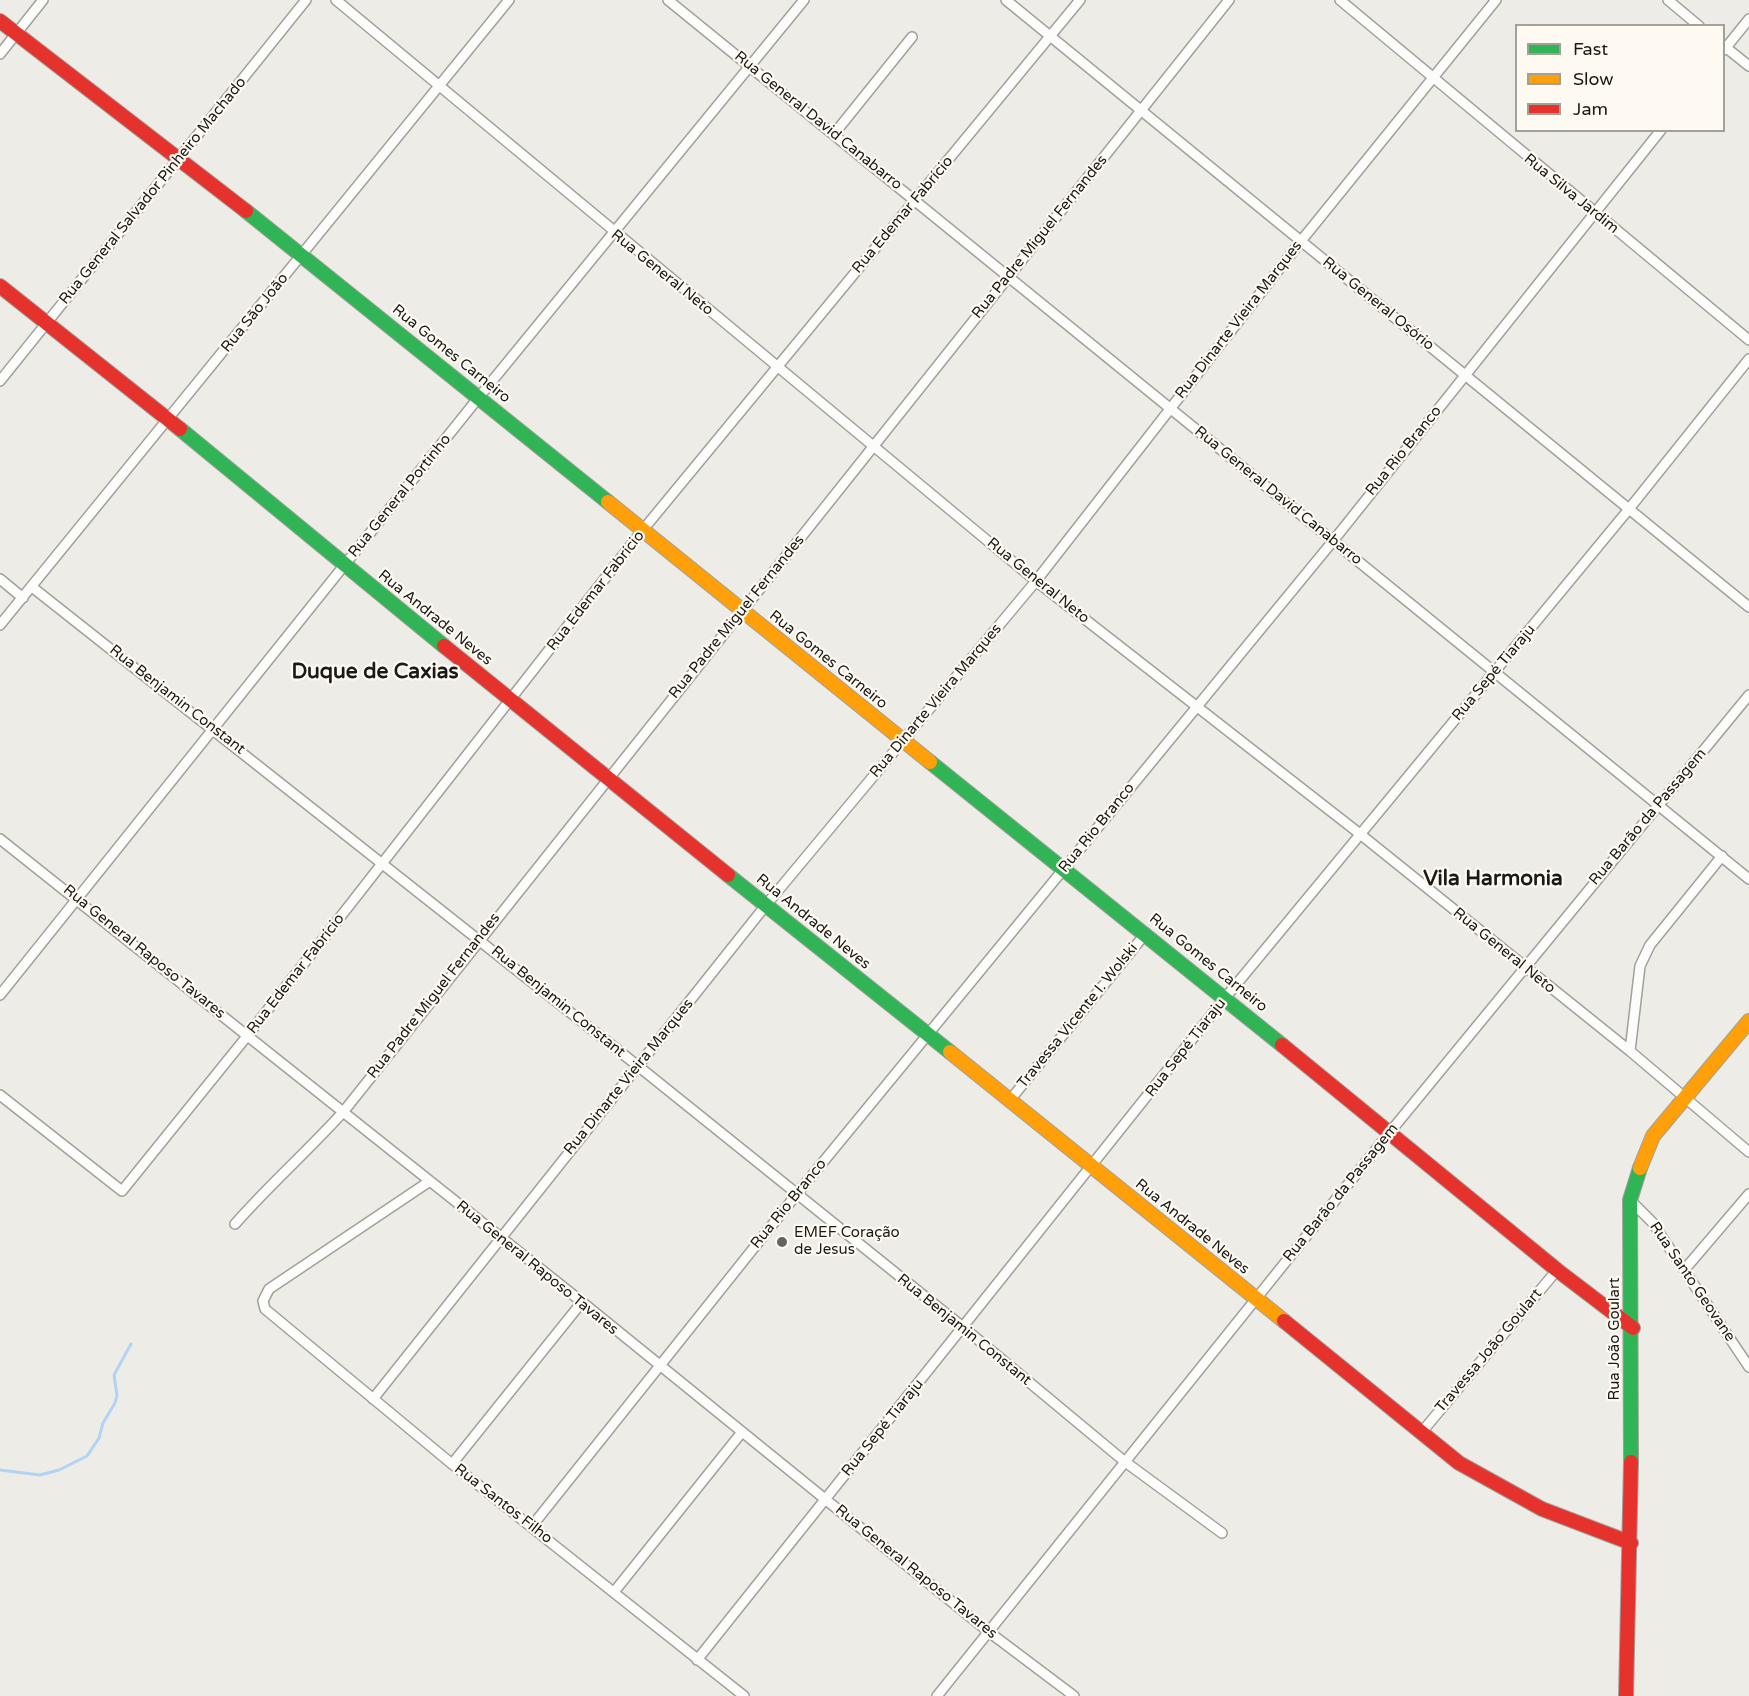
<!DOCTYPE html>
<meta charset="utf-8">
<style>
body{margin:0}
#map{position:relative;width:1749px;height:1696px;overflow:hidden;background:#eeece6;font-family:"Varela Round",sans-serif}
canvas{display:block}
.legend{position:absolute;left:1515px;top:24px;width:210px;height:108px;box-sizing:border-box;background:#fefaf2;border:2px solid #a3a09a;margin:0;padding:8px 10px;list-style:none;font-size:18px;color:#1b1a16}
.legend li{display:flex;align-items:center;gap:12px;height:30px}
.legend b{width:30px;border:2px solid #a3a09a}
</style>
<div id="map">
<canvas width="1749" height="1696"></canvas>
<ul class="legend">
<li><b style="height:8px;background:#30b455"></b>Fast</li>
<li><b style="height:8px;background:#ff9f0a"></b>Slow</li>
<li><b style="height:8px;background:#e5322d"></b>Jam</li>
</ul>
</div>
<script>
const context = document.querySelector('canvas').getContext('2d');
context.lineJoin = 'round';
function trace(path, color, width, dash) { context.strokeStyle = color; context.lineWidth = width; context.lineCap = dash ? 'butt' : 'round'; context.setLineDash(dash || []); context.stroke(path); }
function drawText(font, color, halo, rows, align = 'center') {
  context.font = font + ' "Varela Round",sans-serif'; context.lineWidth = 4.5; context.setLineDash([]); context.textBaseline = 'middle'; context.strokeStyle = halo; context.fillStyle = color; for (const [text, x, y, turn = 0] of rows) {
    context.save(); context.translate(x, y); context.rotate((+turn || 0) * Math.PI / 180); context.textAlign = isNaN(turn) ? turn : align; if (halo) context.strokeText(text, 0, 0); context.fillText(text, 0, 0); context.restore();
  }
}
const stream = new Path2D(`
 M0,1470l40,5 19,-5 28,-14 12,-18 4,-15 12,-20 2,-8 -3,-20 17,-31`);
const street = new Path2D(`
 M336,0l700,581 324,253 270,217 119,101
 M668,0l1081,879
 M1006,0l743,607
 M1340,0l409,340
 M1668,0l31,26
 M1724,46l25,20
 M1724,50l25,-31
 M0,54l43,-54
 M834,134l78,-97
 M0,381l306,-381
 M0,579l23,19
 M32,587l606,479 326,262 160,133 98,72
 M0,625l509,-625
 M0,839l582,463 407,330 85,64
 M0,995l479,-598 325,-397
 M1630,1051l10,-85 10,-21 72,-89
 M0,1095l122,96 126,-156 394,-504 438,-531
 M1010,1100l136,-167
 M430,1181l-161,108 -6,12 2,8 187,155 292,232
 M1630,1200l22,22 97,145
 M235,1224c35,-40 74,-74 109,-113l885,-1111
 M1685,1269l64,-75
 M373,1399l393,-494 270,-324 265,-340 195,-241
 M1421,1433l136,-163
 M452,1464l130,-162
 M532,1526l264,-331 537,-654 328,-411
 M614,1592l128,-160
 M697,1660l528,-662 404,-489 120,-150
 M937,1696l453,-564 359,-437`);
const fast = new Path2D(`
 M246,211l362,291
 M180,429l264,217
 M930,762l352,283
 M728,875l222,177
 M1631,1462l-1,-262 10,-32`);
const slow = new Path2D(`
 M608,502l322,260
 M950,1052l334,269
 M1640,1168l13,-32 96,-115`);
const jam = new Path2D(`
 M0,21l246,190
 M0,286l180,143
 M444,646l284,229
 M1282,1045l275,225 76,58
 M1284,1321l175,142 83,46 89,34
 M1626,1696l5,-234`);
const markers = [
 [782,1242,6,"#65645f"]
];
const streetNames = [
 ["Rua General David Canabarro",818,121,39],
 ["Rua General Salvador Pinheiro Machado",153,191,-51],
 ["Rua Silva Jardim",1571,194,39],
 ["Rua Edemar Fabrício",903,215,-50],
 ["Rua Padre Miguel Fernandes",1040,237,-51],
 ["Rua General Neto",662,273,39],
 ["Rua General Osório",1378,304,39],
 ["Rua São João",255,313,-51],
 ["Rua Dinarte Vieira Marques",1239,320,-52],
 ["Rua Gomes Carneiro",451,354,39],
 ["Rua Rio Branco",1404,451,-51],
 ["Rua General Portinho",400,496,-51],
 ["Rua General David Canabarro",1278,496,39],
 ["Rua General Neto",1038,581,39],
 ["Rua Edemar Fabrício",596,591,-52],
 ["Rua Padre Miguel Fernandes",737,617,-51],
 ["Rua Andrade Neves",435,618,39],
 ["Rua Gomes Carneiro",828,660,39],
 ["Rua Sepé Tiaraju",1494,673,-50],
 ["Rua Benjamin Constant",177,700,38],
 ["Rua Dinarte Vieira Marques",936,701,-50],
 ["Rua Barão da Passagem",1648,817,-50],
 ["Rua Rio Branco",1097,828,-51],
 ["Rua Andrade Neves",813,922,39],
 ["Rua General Neto",1504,951,39],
 ["Rua General Raposo Tavares",144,952,39],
 ["Rua Gomes Carneiro",1208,963,39],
 ["Rua Edemar Fabrício",296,974,-52],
 ["Rua Padre Miguel Fernandes",434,996,-52],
 ["Rua Benjamin Constant",558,1002,39],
 ["Travessa Vicente I. Wolski",1078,1016,-51],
 ["Rua Sepé Tiaraju",1186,1048,-52],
 ["Rua Dinarte Vieira Marques",629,1077,-51],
 ["Rua Barão da Passagem",1341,1193,-51],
 ["Rua Rio Branco",789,1204,-51],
 ["Rua Andrade Neves",1192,1227,39],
 ["Rua General Raposo Tavares",537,1268,39],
 ["Rua Santo Geovane",1692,1282,56],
 ["Rua Benjamin Constant",964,1330,39],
 ["Rua João Goulart",1615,1339,-90],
 ["Travessa João Goulart",1489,1351,-50],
 ["Rua Sepé Tiaraju",883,1428,-51],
 ["Rua Santos Filho",503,1504,38],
 ["Rua General Raposo Tavares",916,1572,39]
];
const poiNames = [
 ["EMEF Coração",794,1233],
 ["de Jesus",794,1250]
];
const districtNames = [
 ["Duque de Caxias",375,672],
 ["Vila Harmonia",1493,879]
];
trace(stream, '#b0d3f6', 3);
trace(street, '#a1a09b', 12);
trace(fast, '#a1a09b', 16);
trace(slow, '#a1a09b', 16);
trace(jam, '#a1a09b', 16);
trace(street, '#fcfcfb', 9);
trace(fast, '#30b455', 14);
trace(slow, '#ff9f0a', 14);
trace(jam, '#e5322d', 14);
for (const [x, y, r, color] of markers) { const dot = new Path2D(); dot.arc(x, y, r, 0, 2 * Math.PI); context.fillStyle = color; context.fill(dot); trace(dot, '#fefaf2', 2); }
drawText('15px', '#1b1a16', '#fefaf2', streetNames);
drawText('15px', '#1b1a16', '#fefaf2', poiNames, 'left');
drawText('bold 21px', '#1b1a16', '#fefaf2', districtNames);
</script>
